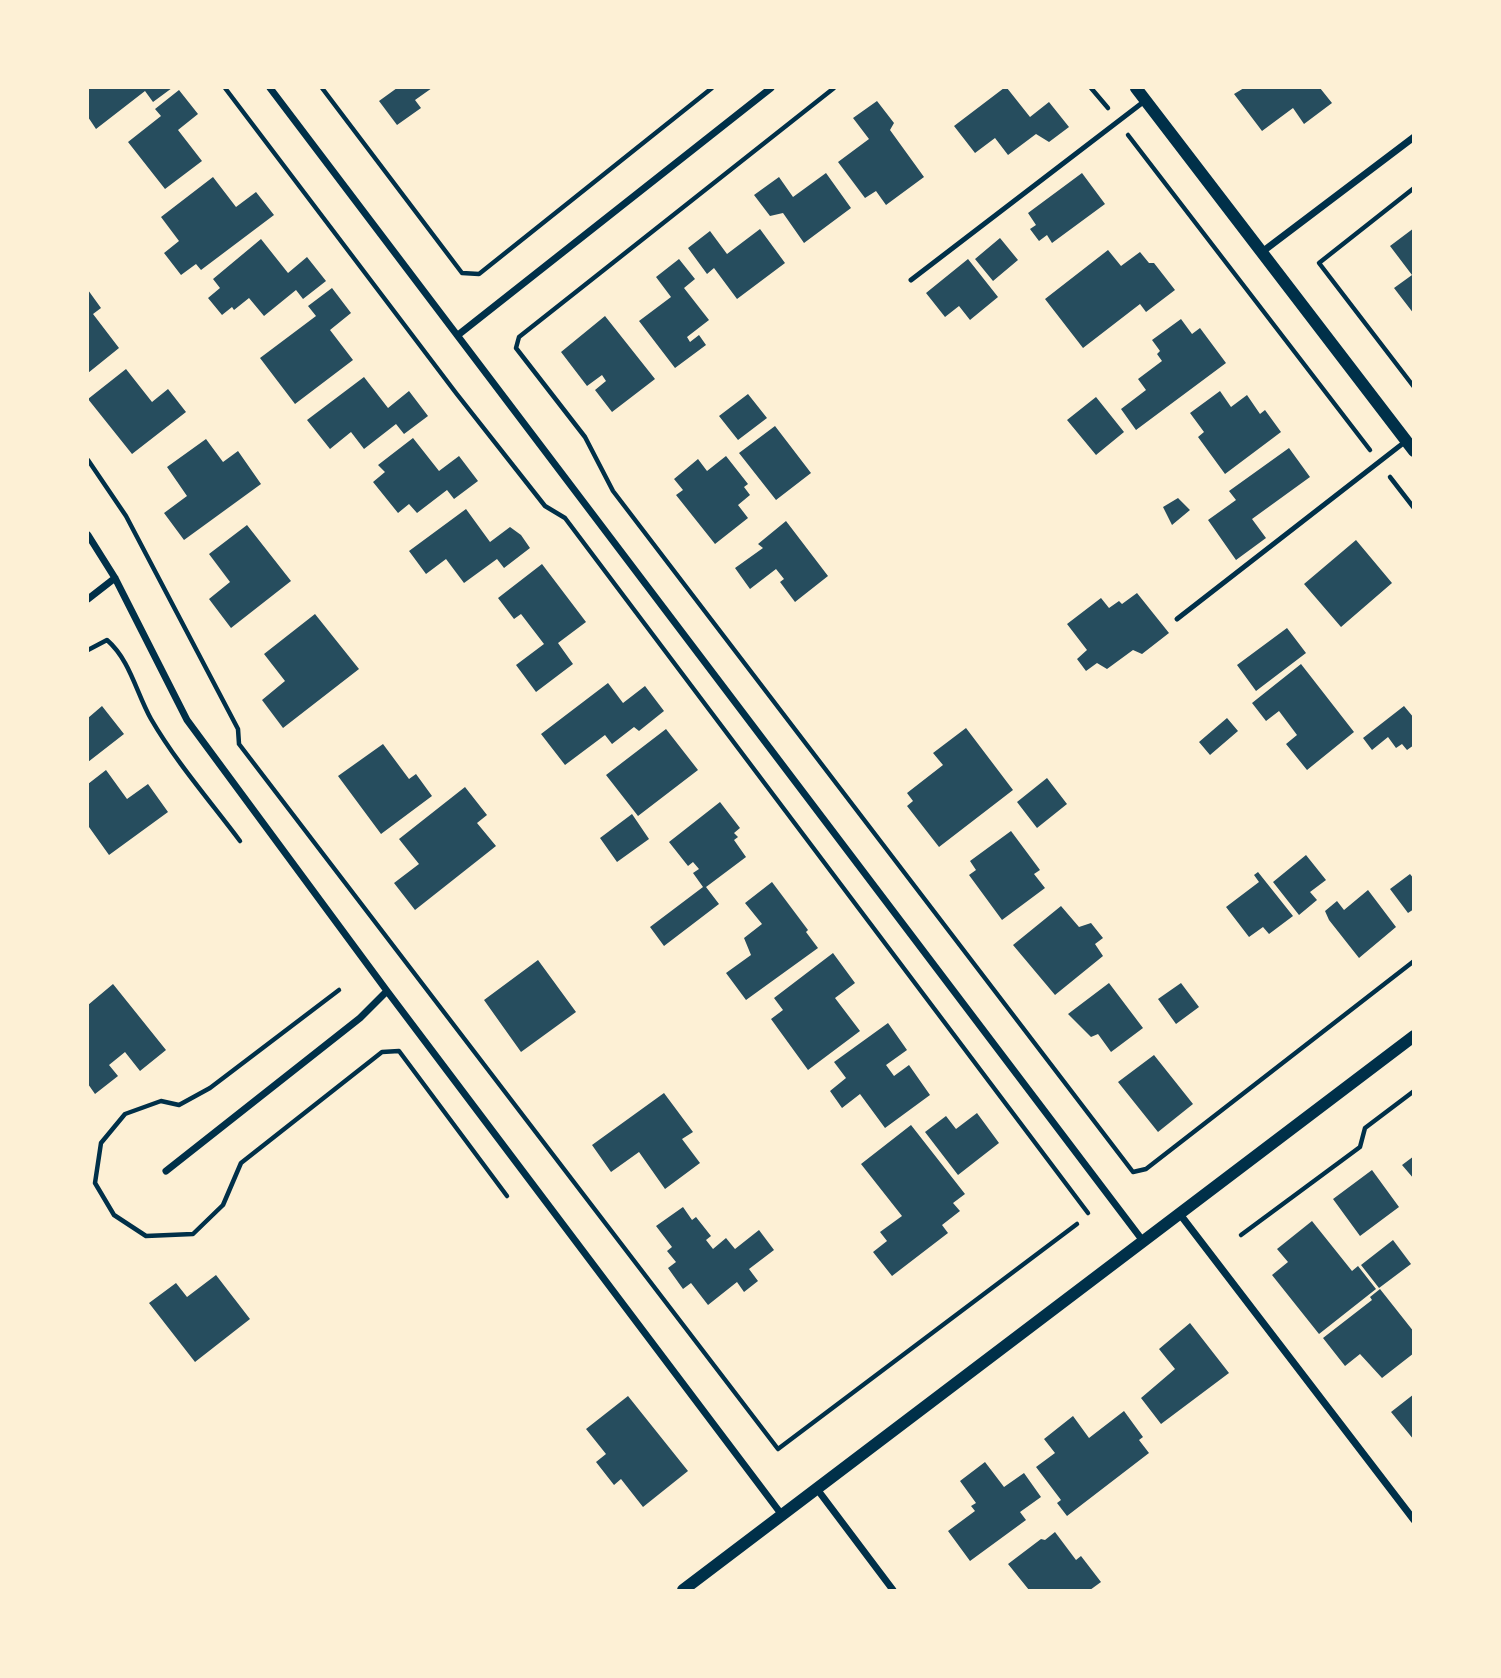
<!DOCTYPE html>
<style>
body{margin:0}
#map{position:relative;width:1501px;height:1678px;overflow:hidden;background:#fdf0d5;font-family:Commissioner,sans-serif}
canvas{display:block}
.frame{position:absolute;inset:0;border:89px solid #fdf0d5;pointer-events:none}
</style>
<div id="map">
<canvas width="1501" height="1678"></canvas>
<div class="frame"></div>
</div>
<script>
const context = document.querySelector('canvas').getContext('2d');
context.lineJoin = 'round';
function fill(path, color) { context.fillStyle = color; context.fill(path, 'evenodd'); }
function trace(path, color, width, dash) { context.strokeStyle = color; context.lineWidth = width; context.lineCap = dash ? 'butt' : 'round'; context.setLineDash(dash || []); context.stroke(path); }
const building = new Path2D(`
 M88,88h84l-19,14 -8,-11 -49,38 -8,-12z
 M397,88h35l-17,12 6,8 -24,17 -18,-24z
 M1004,88h3l23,29 19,-15 20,25 -20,15 -13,-8 -28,21 -13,-17 -20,15 -21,-27z
 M1244,88h76l12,15 -28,21 -11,-16 -31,23 -28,-37z
 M179,90l19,24 -20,16 24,31 -37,28 -37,-47 33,-26 -6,-7z
 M877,101l17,22 -4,7 34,47 -38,28 -10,-14 -11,7 -27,-36 31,-23 -16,-21z
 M826,173l25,35 -47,35 -21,-30 -13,3 -16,-21 25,-18 14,20z
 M1082,173l23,31 -53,39 -5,-8 -8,6 -9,-12 6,-4 -8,-12z
 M213,177l23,30 20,-15 18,23 -73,55 -5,-6 -15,11 -17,-22 15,-12 -18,-24z
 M1414,228v86l-20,-26 18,-13 -22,-29z
 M760,229l25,34 -48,36 -23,-31 -7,6 -19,-26 22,-17 17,23z
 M1000,238l18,22 -25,21 -18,-22z
 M261,239l27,34 19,-16 19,24 -23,18 -7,-9 -32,26 -15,-18 -15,12 -2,-3 -10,8 -14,-17 12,-10 -7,-9z
 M1108,250l13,16 19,-14 9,11h5l21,27 -29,22 -6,-8 -57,44 -38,-49z
 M679,259l16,20 -11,9 25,32 -22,17 3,5 9,-7 7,10 -31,23 -36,-47 32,-24 -15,-20z
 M968,259l30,38 -28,23 -11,-14 -14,11 -19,-24z
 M332,288l19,25 -21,17 23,30 -58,44 -35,-46 56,-42 -8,-10z
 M88,290l13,18 -8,6 26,34 -31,25z
 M605,316l50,63 -43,33 -17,-22 11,-9 -4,-6 -15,11 -26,-34z
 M1181,319l11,15 8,-6 26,35 -90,67 -15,-21 25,-19 -8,-11 24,-18 -5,-7 3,-3 -8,-11z
 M126,369l26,33 16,-13 18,23 -54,42 -44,-55z
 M364,377l24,31 21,-17 19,25 -24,18 -8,-10 -32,25 -13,-17 -21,17 -23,-29z
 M1220,391l11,16 16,-12 13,19 5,-4 16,22 -56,42 -27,-37 6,-5 -14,-19z
 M748,394l19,24 -29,22 -19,-24z
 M1096,397l28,35 -28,23 -29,-35z
 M775,426l36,47 -35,27 -37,-47z
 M413,438l26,33 20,-15 19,25 -24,18 -7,-9 -30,23 -8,-9 -11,9 -25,-31 12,-10 -7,-7z
 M206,439l17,23 15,-11 23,33 -77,56 -20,-27 23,-17 -20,-29z
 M1289,448l21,29 -58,42 14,19 -30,22 -28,-40 28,-20 -7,-9z
 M726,456l22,28 -4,3 6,8 -12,10 10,13 -33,26 -39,-49 7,-5 -9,-11 24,-20 9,12z
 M1178,498l12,12 -18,15 -9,-18z
 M466,509l24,33 20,-15 11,8 9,13 -26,20 -7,-9 -33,24 -18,-24 -20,15 -17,-23z
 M786,521l42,55 -33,26 -15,-20 4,-3 -8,-10 -26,20 -15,-21 28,-20 -5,-4z
 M247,525l44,56 -60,47 -22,-29 21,-17 -21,-28z
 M1356,540l36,43 -51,44 -37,-43z
 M542,564l44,58 -28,21 15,21 -37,28 -20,-27 28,-21 -23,-30 -7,5 -16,-21z
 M1137,593l32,40 -27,21 -9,-4 -26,19 -10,-6 -11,8 -9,-12 10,-9 -20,-26 34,-26 8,10 10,-7 3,3z
 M315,614l44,55 -76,59 -21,-28 23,-19 -21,-27z
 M1287,628l19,25 -50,38 -19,-26z
 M1301,664l53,68 -47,38 -21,-26 11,-9 -18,-24 -13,10 -14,-18z
 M608,683l15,20 22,-17 19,25 -25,20 -5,-4 -22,17 -7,-9 -40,30 -24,-31z
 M102,706l22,28 -36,28v-44z
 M1404,706l10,12v27l-7,5 -5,-6 -6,4 -8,-11 -16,13 -9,-12z
 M1227,718l11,13 -28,24 -11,-13z
 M966,728l47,62 -74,57 -32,-41 6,-5 -6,-8 36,-28 -10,-12z
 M666,729l32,41 -60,46 -32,-41z
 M383,744l26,35 7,-5 16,22 -51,38 -43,-58z
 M106,770l21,29 21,-15 20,28 -59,43 -20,-28 -1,1v-44z
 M1047,778l20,26 -30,24 -20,-26z
 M465,787l22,28 -10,8 19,23 -81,64 -21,-27 25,-19 -20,-25z
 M720,802l20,26 -6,5 4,4 -4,3 12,17 -40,30 13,17 -55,42 -14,-19 53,-40 -10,-14 6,-4 -6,-7 -5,4 -19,-24z
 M632,814l17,25 -32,23 -17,-24z
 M1011,831l29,39 -6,4 11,14 -43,32 -33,-45 7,-5 -6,-9z
 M1306,855l20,25 -16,12 7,8 -18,15 -26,-33z
 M1258,872l35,44 -24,18 -6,-7 -14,10 -23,-30 33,-25 -5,-7z
 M1410,874l4,5v30l-6,4 -18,-24z
 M772,882l36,48 -2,2 12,16 -72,52 -20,-27 25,-18 -7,-17 18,-14 -17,-21z
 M1368,890l28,37 -37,31 -30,-38 -4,-9 12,-10 7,9z
 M1061,906l18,21 12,-4 12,15 -8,6 8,12 -48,39 -42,-50z
 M833,953l22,30 -20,15 25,33 -52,39 -37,-51 12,-9 -9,-12z
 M538,960l38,52 -55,40 -37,-52z
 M1109,983l34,45 -32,24 -13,-18 -7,3 -23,-23z
 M1181,983l18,24 -23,17 -18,-25z
 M113,984l53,66 -26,21 -15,-19 -16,13 9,11 -23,18 -7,-10v-79z
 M888,1023l19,27 -21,15 8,11 15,-11 21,30 -45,33 -25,-34 -18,14 -12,-17 16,-13 -12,-16z
 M1154,1055l39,49 -35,28 -40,-50z
 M664,1093l29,39 -11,7 18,24 -35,26 -26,-37 -28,20 -19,-27z
 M977,1113l22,30 -41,32 -33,-43 21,-16 10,13z
 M911,1125l54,69 -12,9 7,8 -18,14 6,8 -56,43 -19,-24 14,-11 -7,-9 22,-16 -41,-52z
 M1414,1156v23l-12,-14z
 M1372,1170l27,37 -39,29 -27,-37z
 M683,1207l9,13 4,-3 15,19 -5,4 7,9 13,-11 9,11 24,-19 15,20 -25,19 9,12 -14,11 -7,-10 -29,23 -17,-22 -8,6 -15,-21 8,-6 -9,-11 5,-4 -16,-21z
 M1312,1221l40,50 6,-5 18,23 -57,45 -47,-59 16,-13 -11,-13z
 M1393,1240l18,24 -32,24 -18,-23z
 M216,1275l34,44 -55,43 -46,-59 27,-20 11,14z
 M1380,1289l34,43v21l-32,25 -22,-24 -15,12 -22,-28 49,-38 -2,-3z
 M1190,1323l39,50 -68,51 -20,-26 34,-29 -16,-20z
 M1414,1394v46l-23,-28z
 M628,1396l60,75 -45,36 -22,-28 -7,6 -18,-23 10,-8 -20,-25z
 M1124,1411l19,26 -4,3 10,13 -82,63 -10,-13 4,-3 -25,-33 19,-14 -11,-14 29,-23 16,22z
 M985,1462l19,25 20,-14 17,24 -21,15 6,8 -56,41 -22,-30 27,-20 -4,-5 5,-3 -16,-22z
 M1055,1532l21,28 5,-4 20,26 -11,8h-61l-21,-26 33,-25 4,1z`);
const path = new Path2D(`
 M225,88l231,305 89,113 20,12 523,695
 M322,88l140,185 17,1 233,-186
 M834,88l-315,249 -3,11 69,89 28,54 520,681 13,-3 268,-208
 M1091,88l17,20
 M1128,135l242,315
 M1414,188l-95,75 95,124
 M88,460l38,56 112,213 1,15 539,705 299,-225
 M1390,477l24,31
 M88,650l19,-10c23,20 29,52 44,79 25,43 59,82 89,122
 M339,990l-129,98 -31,17 -18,-4 -36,13 -24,29 -6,40 19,32 32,21 47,-2 30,-29 18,-42 141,-111 17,-1 108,145
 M1241,1235l119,-88 5,-19 49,-37`);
const service = new Path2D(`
 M911,280l235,-180
 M1177,619l229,-178`);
const minor = new Path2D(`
 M270,88l873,1153
 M1262,252l152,-115
 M458,335l313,-247
 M88,535l27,43 72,142 200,271 395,524
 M88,599l27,-21
 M166,1171l194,-153 27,-27
 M1179,1213l235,307
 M817,1489l76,101`);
const tertiary = new Path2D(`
 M1136,88l278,363
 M683,1590l731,-554`);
fill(building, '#264d5e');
trace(path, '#003049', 4.5);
trace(service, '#003049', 5);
trace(minor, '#003049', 7);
trace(tertiary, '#003049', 12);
</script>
